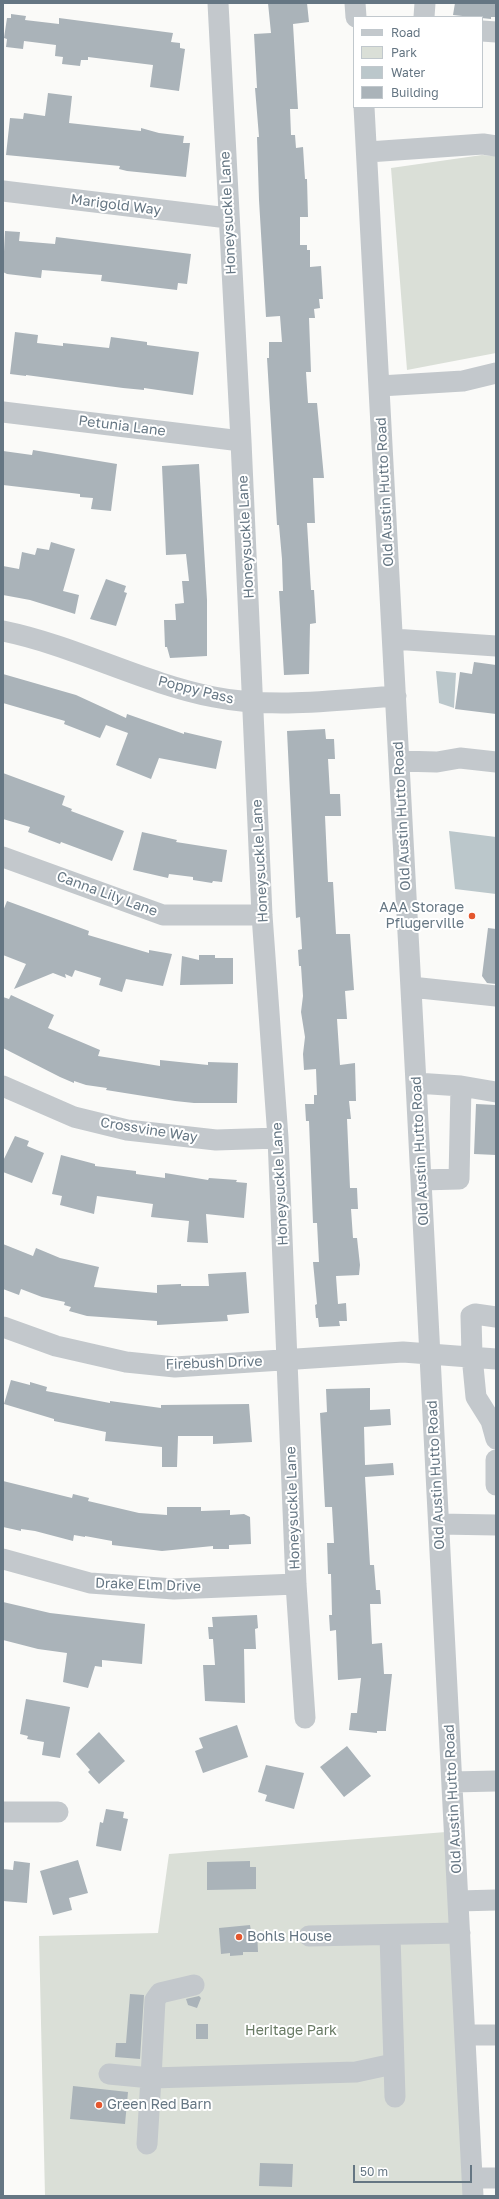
<!DOCTYPE html>
<style>
body{margin:0}
#map{position:relative;width:499px;height:2199px;overflow:hidden;background:#fafaf8;font-family:"Golos Text",sans-serif}
canvas{display:block}
.frame{position:absolute;inset:0;border:4px solid #657683;pointer-events:none}
.legend{position:absolute;left:353px;top:16px;width:130px;height:92px;box-sizing:border-box;background:#fff;border:1px solid #c1c8cd;margin:0;padding:5px 7px;list-style:none;font-size:12px;color:#657683}
.legend li{display:flex;align-items:center;gap:8px;height:20px}
.legend b{width:20px;border:1px solid #c1c8cd}
.scale{position:absolute;left:353px;top:2165px;width:119px;height:18px;box-sizing:border-box;border:2px solid #657683;border-top:0;padding-left:5px;font-size:12px;line-height:14px;white-space:nowrap;color:#657683;-webkit-text-stroke:3px #fff;paint-order:stroke}
</style>
<div id="map">
<canvas width="499" height="2199"></canvas>
<div class="frame"></div>
<ul class="legend">
<li><b style="height:5px;background:#c3c8cc"></b>Road</li>
<li><b style="height:11px;background:#dadfd7"></b>Park</li>
<li><b style="height:11px;background:#bbc7cb"></b>Water</li>
<li><b style="height:11px;background:#aab3b9"></b>Building</li>
</ul>
<div class="scale">50 m</div>
</div>
<script>
const context = document.querySelector('canvas').getContext('2d');
context.lineJoin = 'round';
function fill(path, color) { context.fillStyle = color; context.fill(path, 'evenodd'); }
function trace(path, color, width, dash) { context.strokeStyle = color; context.lineWidth = width; context.lineCap = dash ? 'butt' : 'round'; context.setLineDash(dash || []); context.stroke(path); }
function drawText(font, color, halo, rows, align = 'center') {
  context.font = font + ' "Golos Text",sans-serif'; context.lineWidth = 4; context.setLineDash([]); context.textBaseline = 'middle'; context.strokeStyle = halo; context.fillStyle = color; for (const [text, x, y, turn = 0] of rows) {
    context.save(); context.translate(x, y); context.rotate((+turn || 0) * Math.PI / 180); context.textAlign = isNaN(turn) ? turn : align; if (halo) context.strokeText(text, 0, 0); context.fillText(text, 0, 0); context.restore();
  }
}
const green = new Path2D(`
 M482,155l14,1v197l-89,17 -16,-202z
 M446,1832l18,364h-419l-6,-260 119,-3 11,-79z`);
const water = new Path2D(`
 M436,671l20,2 -2,35 -15,-5z
 M449,831l47,6v57l-41,-5z`);
const building = new Path2D(`
 M268,3h39l2,19 -16,2 5,85h-8l1,26h4l1,13 7,-1 2,32h2l1,38h-8v28h7v5h3v17l11,-1 2,33h-4l1,9 -6,1 1,9h-6l2,54h-5l2,31h9l7,75h-11l2,45h-8l4,67h3l2,33 -6,1 -1,50 -25,1 -5,-84h4l-1,-32 -3,-34h-2l-10,-167h2v-16h13l-2,-26 -14,1 -7,-117 -2,-63h2l-4,-49h2l-3,-54 17,-1z
 M455,3h41v14h-5v2l-38,-4z
 M11,14l15,2 -1,4 34,4v-6l114,15 -2,9 9,1v5l5,1 -6,42 -29,-4 3,-22 -65,-8v3h-7l-1,6 -18,-2 1,-7 -8,-1 1,-11 -32,-4 -1,8 -17,-2 1,-8 -3,-1 3,-20h4z
 M48,93l24,3 -3,27 72,8v-3l18,5 25,3 -1,7h7l-4,34 -59,-6 -8,-2 1,-3 -114,-11 4,-37 13,1 1,-6 21,3z
 M5,231l15,1 -1,9 36,3 1,-7 135,17 -4,30 -9,-1 -1,7 -76,-9 1,-6 -60,-5 -1,8 -34,-4 -4,-2z
 M15,332l23,3 -1,8 26,3v-3l46,5 2,-11 36,5v3l52,7 -6,43 -49,-7v2l-21,-2 -97,-13v1l-16,-2z
 M33,450l84,14 -6,47 -20,-2 2,-11 -13,-1v-3l-77,-9v-34l29,4z
 M199,464l8,136v56l-37,2 -3,-11h-2l-1,-27h12l-1,-16 9,-1 -2,-22h7l-3,-27 -20,1 -4,-89z
 M51,542l24,7 -12,42 16,4 -4,19 -45,-14 -27,-5v-29l16,3 3,-17 13,3 2,-7 12,2z
 M106,579l20,7 -2,6 3,1 -11,33 -26,-7z
 M474,662l22,3v49l-41,-5 5,-37 12,2z
 M3,674l73,21 50,23 1,-4 57,20v-2l38,9 -6,28 -57,-11 -8,21 -35,-14 12,-32 -22,-8 -6,13 -36,-14 1,-3 -62,-18z
 M325,729l1,10h8l1,20h-7l2,35h10l1,22h-16l3,66h5l3,52h14l4,56 -9,1 2,28h-10l3,46 15,-2 1,38h-7l2,18h-4l3,69h7l1,21h-7l2,29h4l3,27 -1,10 -23,1 2,28 8,-1 1,18h-8l1,5 -21,1 -1,-9h-2l-1,-13 2,-1 -4,-42h6l-2,-39h-4l-4,-102h-3l-1,-17h9v-9h3l-1,-26 -12,1 -1,-16 2,-17 -4,-25 2,-16 -2,-30h-2l-1,-16 4,-1 -2,-32 -4,1 -9,-187z
 M3,773l62,23 -3,9 10,4 -1,2 53,20 -12,30 -51,-19 -1,2 -32,-12 2,-5 -27,-8z
 M142,832l35,8 -1,2 51,8 -5,32 -9,-1 -1,2 -19,-3v-3l-24,-3 -1,4 -35,-8z
 M7,901l82,30 -1,4 61,18v-3l23,4 -9,32 -37,-7 -4,13 -23,-7 2,-7 -26,-8 -3,7 -7,-3 1,4 -13,-5 -39,16 12,-25 -23,-9v-44z
 M488,928l8,1v55l-9,-1 -5,-7z
 M199,955h16v3h18v26l-53,1 2,-29 17,4z
 M11,995l43,20 -6,13 52,22 -2,6 62,10v-6l48,5v-3l30,1 -1,40h-43l-19,-2 -69,-11 1,-2 -21,-3 -12,-4v2l-14,-6 -57,-29v-51l6,2z
 M476,1104l20,1v50l-22,-1z
 M15,1136l14,5 -2,5 17,7 -12,30 -29,-11v-11z
 M61,1155l34,9v2l41,5v3l29,4v-5l43,7 1,-2 28,2 -1,2 11,1 -3,35 -38,-4 2,29 -21,-1 2,-21 -38,-4 2,-13 -56,-8 -3,18 -34,-9 2,-9 -10,-2z
 M3,1244l30,12 3,-8 24,10 39,9 -5,20 63,6v-8l24,-1v2h28l-1,-12 38,-2 3,41 -22,2 1,6 -71,4v-4l-70,-5 -18,-5 2,-4 -7,-2 1,-3 -23,-5 -21,-8 -2,6 -16,-6z
 M11,1380l19,5v-3l17,5 -1,4 64,12v-2l51,7v-3l88,-1 3,38 -39,2v-8h-35l-1,31h-15v-20l-57,-6 1,-9 -52,-11v-2l-50,-15z
 M370,1388v22l20,-1 1,16 -27,2 1,38 28,-2 1,12 -29,2 5,88h4l2,25h4l1,14h-11l2,40 10,-1 2,31h8l-6,55v2h-9v2l-28,-3 2,-17h6l4,-35 -23,2 -2,-50 -6,1 -1,-16h3l-1,-41h-3l-1,-31h7l-2,-36h-7l-5,-94 7,-1 -1,-23z
 M3,1481l69,17 1,-4 16,4 -1,3 51,12 28,2v-8h34v4l29,-1v5l14,-1 6,3 1,27 -22,1v4h-16v-3l-51,5 -50,-6v-4l-27,-5v1l-11,-2 -1,6 -38,-10 -14,-2v2l-18,-4z
 M3,1602l47,11 95,11 -3,40 -40,-4v7l-7,-1 -7,22 -25,-6 4,-29 -29,-4 -35,-9z
 M257,1615l1,13 -3,1 1,20h-12l1,54 -40,-2 -2,-36h12l-2,-26h-4l-1,-12h5l-1,-10z
 M26,1699l44,8 -10,51 -18,-3 2,-13 -17,-3 1,-3 -8,-2z
 M237,1725l11,32 -45,16 -8,-22 8,-3 -4,-10z
 M99,1732l26,29 -26,23 -11,-12 2,-2 -14,-16z
 M347,1746l24,30 -27,21 -24,-30z
 M266,1765l38,8 -10,36 -29,-8 2,-6 -9,-3z
 M106,1809l18,3 -1,6 5,1 -7,32 -25,-5 4,-24 3,1z
 M78,1860l10,33 -19,5 3,12 -19,5 -13,-44z
 M14,1861l16,2 -3,40 -24,-2v-32l10,1z
 M250,1861v6h6v22l-49,1v-28z
 M250,1925l1,6h6l1,21h-15v3l-13,1v-3l-9,1 -2,-26z
 M130,1994l14,1 -4,64 -25,-2 1,-14h10z
 M199,1996l2,2 -4,10 -9,-3 -2,-6z
 M196,2024h12v15h-12z
 M73,2086l55,6 -3,32 -55,-5z
 M260,2163l33,1 -1,23 -33,-1z`);
const minor = new Path2D(`
 M218,3l23,438 21,474 16,223 18,446 9,134
 M355,3l1,14
 M424,17l1,-14
 M482,31l14,1
 M364,107l52,976 57,1113
 M368,152l115,-8 13,2
 M3,191l225,27
 M380,386l83,-5 33,-8
 M3,412l238,29
 M3,631c73,15 139,52 211,66 59,12 123,3 182,-1
 M393,639l103,7
 M399,761l38,1 23,-4 36,4
 M3,857l160,58h99
 M411,987l85,9
 M416,1083l45,3 -2,93 -38,1
 M3,1086l71,31 53,13 89,10 62,-2
 M461,1086l35,6
 M496,1317l-21,-3 -4,2 1,40 4,41 15,24 5,18
 M3,1327l53,19 70,16 49,5 228,-15 93,7
 M496,1460v25
 M439,1524l57,1
 M3,1559l87,24 84,6 122,-5
 M452,1782l44,-1
 M3,1812h55
 M458,1901l38,-1
 M390,1935l5,162
 M309,1936l151,-3
 M194,1985l-34,8 -5,7 -4,78 205,-6 37,-8
 M465,2035h31
 M109,2074l42,4 -4,66
 M472,2178h24`);
const markers = [
 [472,916,4,"#e4572e"],
 [239,1937,4,"#e4572e"],
 [99,2105,4,"#e4572e"]
];
const streetNames = [
 ["Marigold Way",116,205,7],
 ["Honeysuckle Lane",228,213,-93],
 ["Petunia Lane",122,426,7],
 ["Old Austin Hutto Road",385,492,-93],
 ["Honeysuckle Lane",246,537,-93],
 ["Poppy Pass",196,690,14],
 ["Old Austin Hutto Road",402,816,-93],
 ["Honeysuckle Lane",260,861,-93],
 ["Canna Lily Lane",107,894,20],
 ["Crossvine Way",149,1130,9],
 ["Old Austin Hutto Road",420,1151,-93],
 ["Honeysuckle Lane",280,1184,-93],
 ["Firebush Drive",214,1363,-2],
 ["Old Austin Hutto Road",436,1475,-93],
 ["Honeysuckle Lane",293,1508,-92],
 ["Drake Elm Drive",148,1585,2],
 ["Old Austin Hutto Road",453,1799,-93]
];
const poiNames = [
 ["AAA Storage",464,908,"right"],
 ["Pflugerville",464,924,"right"],
 ["Bohls House",247,1937],
 ["Green Red Barn",107,2105]
];
const parkNames = [
 ["Heritage Park",291,2031]
];
fill(green, '#dadfd7');
fill(water, '#bbc7cb');
fill(building, '#aab3b9');
trace(minor, '#c3c8cc', 21);
for (const [x, y, r, color] of markers) { const dot = new Path2D(); dot.arc(x, y, r, 0, 2 * Math.PI); context.fillStyle = color; context.fill(dot); trace(dot, '#fff', 1.5); }
drawText('14px', '#657683', '#fff', streetNames);
drawText('14px', '#657683', '#fff', poiNames, 'left');
drawText('14px', '#687a64', '#fff', parkNames);
</script>
